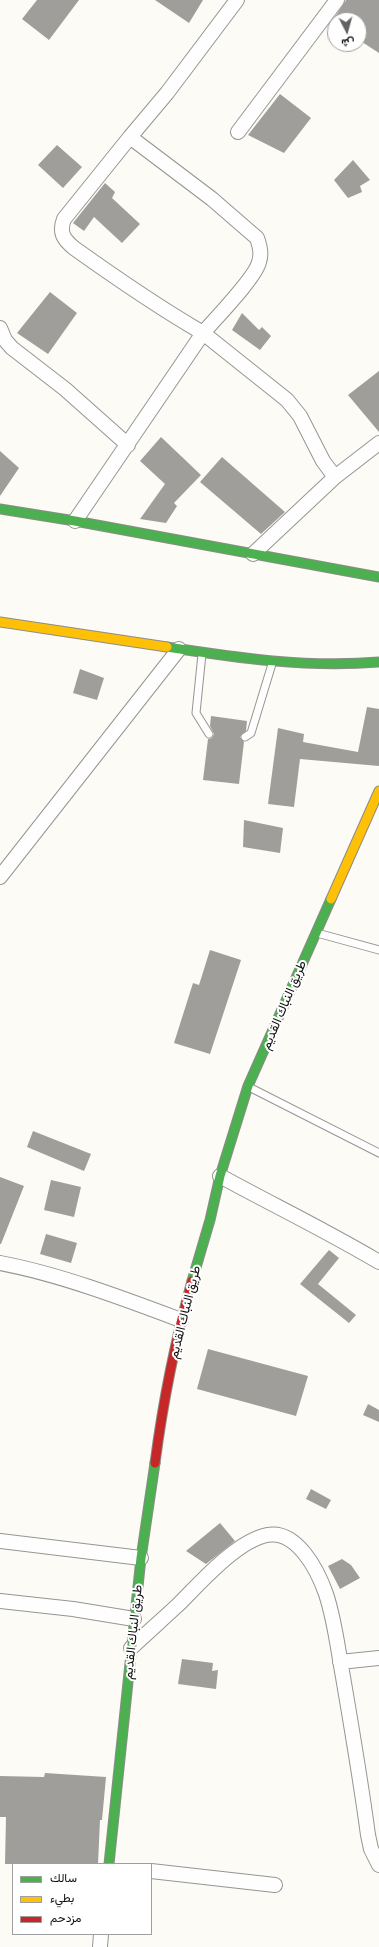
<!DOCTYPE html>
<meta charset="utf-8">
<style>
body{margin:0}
#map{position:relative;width:379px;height:1947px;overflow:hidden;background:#fcfbf5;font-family:"Crimson Pro",Vazirmatn,serif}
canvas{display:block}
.legend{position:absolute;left:12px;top:1863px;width:140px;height:72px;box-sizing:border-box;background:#fff;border:1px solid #9f9f9f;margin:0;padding:5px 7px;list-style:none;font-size:12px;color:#0f0f0f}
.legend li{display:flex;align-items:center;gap:8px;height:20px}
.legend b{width:20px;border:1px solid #9f9f9f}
.north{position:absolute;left:327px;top:12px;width:40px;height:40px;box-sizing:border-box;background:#fff;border:1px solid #9f9f9f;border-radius:50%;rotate:174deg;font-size:11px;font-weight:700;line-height:16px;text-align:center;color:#0f0f0f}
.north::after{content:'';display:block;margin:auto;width:14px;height:18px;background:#626260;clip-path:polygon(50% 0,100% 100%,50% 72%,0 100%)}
</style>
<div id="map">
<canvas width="379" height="1947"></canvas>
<ul class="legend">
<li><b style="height:5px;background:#4caf50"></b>سالك</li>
<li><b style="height:5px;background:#ffc107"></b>بطيء</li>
<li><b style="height:5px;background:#c62828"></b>مزدحم</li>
</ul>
<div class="north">ش</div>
</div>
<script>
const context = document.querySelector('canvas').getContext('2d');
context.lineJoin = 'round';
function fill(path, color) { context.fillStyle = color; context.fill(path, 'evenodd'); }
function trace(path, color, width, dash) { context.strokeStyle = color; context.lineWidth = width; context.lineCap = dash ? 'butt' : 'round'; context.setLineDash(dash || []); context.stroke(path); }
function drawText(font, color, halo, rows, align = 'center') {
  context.font = font + ' "Crimson Pro",Vazirmatn,serif'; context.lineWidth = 4; context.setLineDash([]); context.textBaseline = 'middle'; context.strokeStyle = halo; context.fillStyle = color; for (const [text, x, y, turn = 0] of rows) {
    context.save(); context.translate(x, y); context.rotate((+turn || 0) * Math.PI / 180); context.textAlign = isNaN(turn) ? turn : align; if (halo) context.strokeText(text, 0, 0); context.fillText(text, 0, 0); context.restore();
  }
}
const building = new Path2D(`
 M37,0h42l-30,40 -27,-21z
 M155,0h48l-14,23z
 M346,0h33v53l-20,-13v-20h-26z
 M280,94l31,24 -27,35 -36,-18z
 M57,145l25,22 -19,21 -25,-23z
 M353,160l17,20 -10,6 2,6 -14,6 -14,-18z
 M105,183l10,9 -3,6 28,26 -18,19 -28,-26 -10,14 -11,-8z
 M50,292l27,21 -29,41 -31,-21z
 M242,313l17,17 3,-3 9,9 -11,14 -28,-20z
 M379,371v61l-31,-37z
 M161,437l40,38 -27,28 3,3 -11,17 -26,-4 25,-35 -25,-23z
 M0,451l19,17 -19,28z
 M222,457l63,55 -24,22 -61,-52z
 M80,669l24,9 -7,22 -24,-7z
 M367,707l12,2v57l-79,-7 -6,48 -26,-3 10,-76 26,6 -1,8 55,10z
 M211,716l36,5 -1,10 -6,6 4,5 -5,42 -36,-4 5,-41 4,-1 2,-4 -4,-8z
 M244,820l39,8 -3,25 -37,-6z
 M210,950l31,10 -31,94 -36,-11 19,-60 6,2z
 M33,1131l58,23 -7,17 -57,-24z
 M0,1177l24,9 -23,58h-1z
 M51,1180l30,7 -7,30 -30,-7z
 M46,1234l31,9 -6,20 -31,-9z
 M329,1250l10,8 -21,26 38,31 -7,8 -49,-39z
 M208,1349l100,27 -12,40 -99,-27z
 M368,1404l11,6v12l-16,-7z
 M311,1489l20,11 -5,9 -20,-10z
 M220,1523l15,18 -29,23 -20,-13z
 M342,1559l9,6 9,13 -20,11 -12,-23z
 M182,1659l31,4 -1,8 6,-1 -2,19 -38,-5z
 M45,1773l61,4 -4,43h-2l-2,44h-93l1,-47h-6v-41l44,1z`);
const lane = new Path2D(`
 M202,654l-6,59 13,21
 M245,737l6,-4 21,-69
 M317,933l62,17
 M249,1087l130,66`);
const street = new Path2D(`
 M238,132l99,-132
 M130,137l37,-44 70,-93
 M0,328l5,12 7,8 53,41 63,56
 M75,521l128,-188c-45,-26 -87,-55 -129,-85 -11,-9 -15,-16 -10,-29l66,-82 82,62 45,39c3,8 5,16 2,24 -3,15 -44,57 -56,71l84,67 13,16 23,45 12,16
 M253,554l82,-77 44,-34
 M0,877l179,-228
 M220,1176c53,29 107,55 159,86
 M0,1263c59,11 125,36 181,57
 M0,1541l141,17
 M0,1601l73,8 61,10
 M131,1648c16,-15 33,-30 49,-45 21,-21 57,-62 87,-68 30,-6 51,36 59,59 9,27 12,56 17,83 9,53 18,105 25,158l3,14 8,16
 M340,1662l39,-4
 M151,1871l124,14
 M100,1947l1,-13`);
const fast = new Path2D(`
 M0,509l75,12 304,56
 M167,647c71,11 140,21 212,15
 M192,1281l18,-61 10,-44 28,-90 83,-187
 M109,1864l32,-306 14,-95`);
const slow = new Path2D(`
 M0,622l167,25
 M331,899l48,-108`);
const jam = new Path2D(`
 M155,1463c8,-61 20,-122 37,-182`);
const streetNames = [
 ["طريق النباك القديم",284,1005,-67],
 ["طريق النباك القديم",185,1312,-76],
 ["طريق النباك القديم",133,1632,-84]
];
fill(building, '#a09e9a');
trace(lane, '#969593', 9);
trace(street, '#969593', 16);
trace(fast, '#8c8c89', 11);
trace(slow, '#8c8c89', 11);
trace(jam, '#8c8c89', 11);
trace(lane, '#fffefe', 7);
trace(street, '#fffefe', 14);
trace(fast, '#4caf50', 9);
trace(slow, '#ffc107', 9);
trace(jam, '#c62828', 9);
drawText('13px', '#0f0f0f', '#fff', streetNames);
</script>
